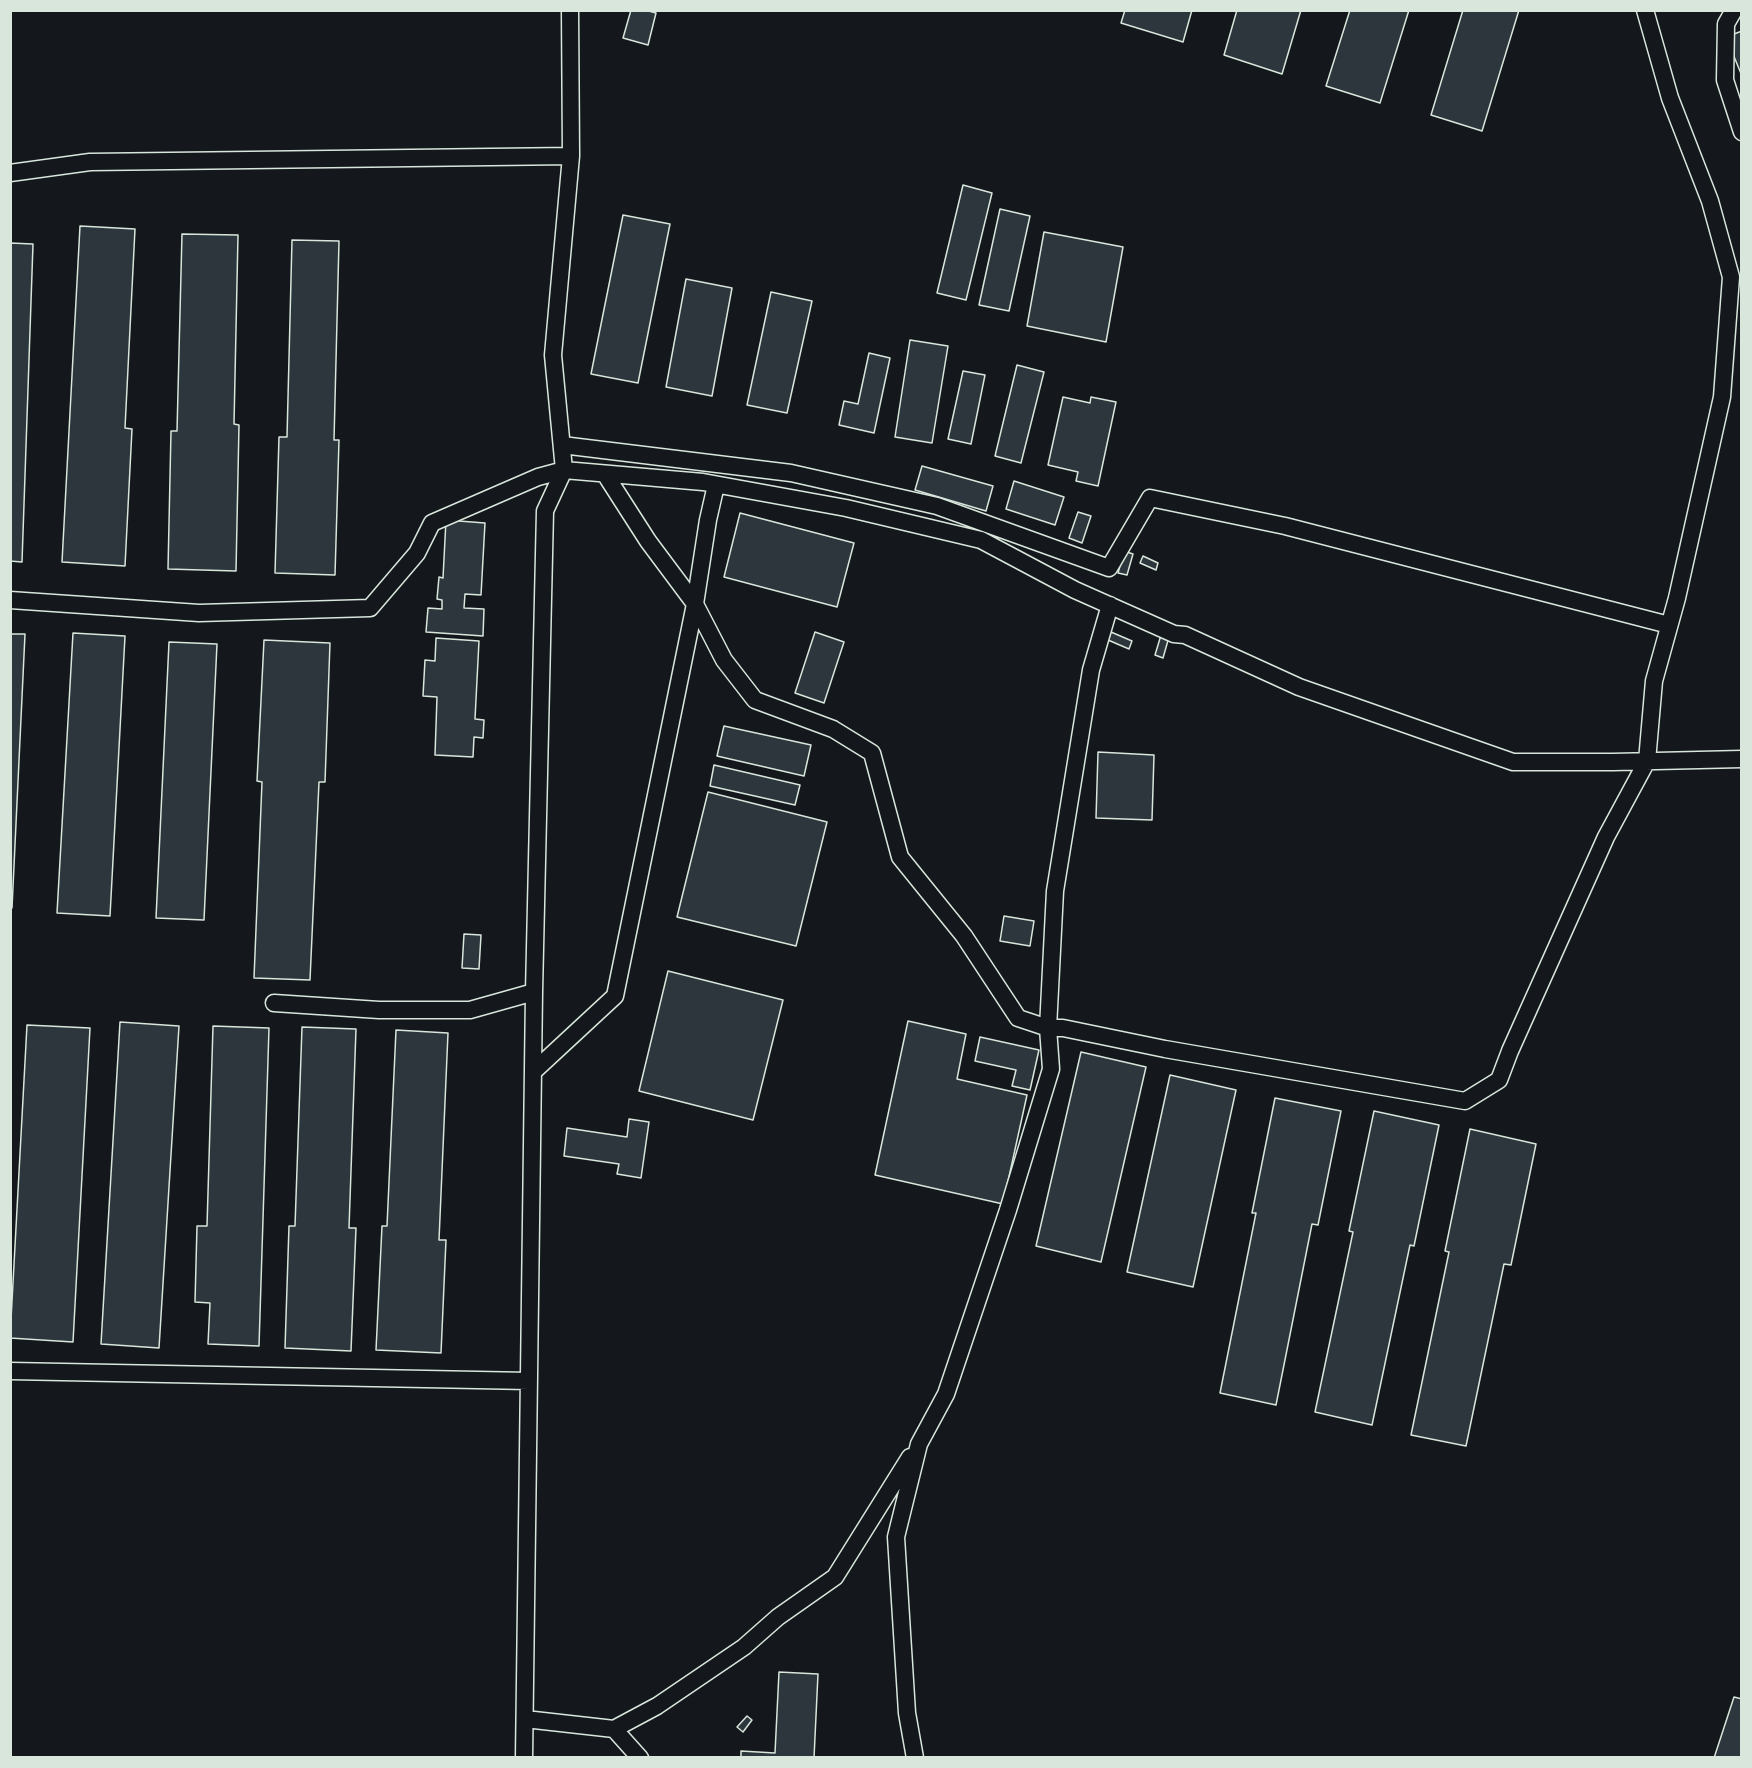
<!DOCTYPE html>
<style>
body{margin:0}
#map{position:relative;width:1752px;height:1768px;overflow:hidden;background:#14181c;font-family:"Alegreya Sans",sans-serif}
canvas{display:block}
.frame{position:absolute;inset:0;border:12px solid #d8e6dc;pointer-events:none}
</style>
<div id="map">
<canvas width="1752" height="1768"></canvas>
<div class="frame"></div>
</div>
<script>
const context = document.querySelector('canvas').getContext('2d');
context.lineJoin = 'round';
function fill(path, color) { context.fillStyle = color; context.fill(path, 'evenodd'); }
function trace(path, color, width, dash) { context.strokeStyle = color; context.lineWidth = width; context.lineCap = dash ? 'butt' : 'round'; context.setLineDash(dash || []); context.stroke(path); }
const building = new Path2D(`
 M631,10h14l11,3 -8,32 -25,-7z
 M1125,10h67l-9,32 -62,-19z
 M1237,10h64l-19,64 -58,-19z
 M1350,10h59l-29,93 -54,-17z
 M1463,10h56l-37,121 -51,-16z
 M1742,31v45l-16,-39z
 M963,185l29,8 -26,107 -29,-7z
 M1000,209l30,7 -21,95 -30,-6z
 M623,215l47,9 -32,159 -47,-9z
 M80,226l55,3 -10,199 7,1 -7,137 -63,-4z
 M1044,232l79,15 -17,95 -79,-16z
 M182,234l56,1 -4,189 5,1 -3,146 -68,-2 3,-138h6z
 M292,240l47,1 -5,199h5l-4,135 -60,-2 4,-136h8z
 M10,243l23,1 -11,318 -12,-1z
 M686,279l46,9 -20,108 -46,-9z
 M771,292l41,9 -25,112 -40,-8z
 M910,340l38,6 -16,97 -37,-6z
 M869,353l21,5 -16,75 -35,-8 5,-24 14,3z
 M1017,365l27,7 -23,91 -26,-7z
 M963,371l22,4 -14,69 -23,-5z
 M1063,397l27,6 1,-6 25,5 -18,84 -22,-5 2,-9 -30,-7z
 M922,466l71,20 -7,25 -71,-21z
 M1014,481l50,16 -9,28 -49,-16z
 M1078,512l13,4 -9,27 -13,-5z
 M740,513l114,30 -17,64 -113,-30z
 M446,520l39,3 -4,72 -16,-1 -1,14 20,1 -1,27 -57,-4 2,-24 14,1v-9l-5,-1 2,-22 4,1z
 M1124,551l9,3 -6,21 -9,-2z
 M1143,556l15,7 -2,7 -16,-7z
 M815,632l29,10 -20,61 -29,-10z
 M1111,632l21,9 -3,8 -21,-9z
 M73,633l52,3 -15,280 -53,-3z
 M10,634h15l-13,274h-2z
 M1161,635l8,2 -6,21 -8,-3z
 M436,638l43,3 -4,78 9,1 -1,18 -9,-1 -1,20 -38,-2 2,-58 -14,-1 2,-36 10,1z
 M264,640l66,3 -5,139h-6l-9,198 -56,-2 8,-196 -5,-1z
 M169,642l48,2 -13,276 -48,-2z
 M724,726l87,19 -7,31 -87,-20z
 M1098,752l56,3 -2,65 -56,-2z
 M714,765l86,20 -5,20 -85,-19z
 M708,792l119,30 -31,124 -119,-29z
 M1004,916l30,5 -4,25 -30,-5z
 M464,934l17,1 -2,34 -17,-1z
 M668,971l115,29 -30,120 -114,-29z
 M908,1021l58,13 -9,45 70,16 -24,109 -128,-29z
 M120,1022l59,4 -20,322 -58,-4z
 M27,1025l63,3 -17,314 -63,-4z
 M213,1026l56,2 -10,318 -51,-2 2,-41 -15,-1 2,-76h10z
 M302,1027l54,2 -7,199h7l-5,123 -66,-3 4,-122h6z
 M396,1030l52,3 -9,207h7l-5,113 -65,-3 6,-124h5z
 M980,1037l59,13 -9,40 -18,-4 4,-16 -41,-9z
 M1081,1052l65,15 -45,195 -65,-16z
 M1170,1075l66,15 -43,197 -66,-15z
 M1275,1098l66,13 -23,114 -6,-1 -36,181 -56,-12 36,-180h-4z
 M1374,1111l65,14 -25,121 -4,-1 -38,180 -57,-13 38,-180 -4,-1z
 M629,1119l20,3 -8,56 -24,-4 2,-10 -55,-8 3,-28 60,9z
 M1470,1129l66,15 -25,121 -7,-1 -38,182 -55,-11 38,-183 -4,-1z
 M779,1672l39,2 -4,84h-73v-7l34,2z
 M1734,1697l8,2v59h-28z
 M747,1716l5,4 -9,12 -6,-5z`);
const minor = new Path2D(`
 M1734,10l-8,14 -1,56 17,52
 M10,173l80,-11 481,-6
 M562,445l229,28 146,33 172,62 41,-70 135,28 384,99
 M605,474l43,67 47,63 29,56 31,40 78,29 39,24 28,104 64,79 54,82 30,10h15l102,21 300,52 34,-21 11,-29 96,-214 41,-76 7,-80 23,-83 45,-201 9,-120 -21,-76 -40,-103 -25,-88
 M10,600l189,13 171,-5 47,-55 15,-30 106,-46 26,-7 139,12 143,26 135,32 94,50 99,44 11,1 114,52 214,75h100l129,-3
 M274,1003l105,7h91l64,-18
 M533,1072l82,-76 80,-392 13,-84 8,-35
 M10,1371l519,10
 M525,1719l89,10 26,29
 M614,1729l43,-23 87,-59 34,-30 57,-40 75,-120
 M524,1758l10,-766 11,-481 19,-41 -11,-115 18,-199 -1,-146
 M915,1758l-8,-45 -11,-176 23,-93 27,-50 62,-184 43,-141 -3,-41 7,-137 36,-221 19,-65`);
fill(building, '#2c363c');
trace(building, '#d8e6dc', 1.5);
trace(minor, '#d8e6dc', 19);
trace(minor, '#14181c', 16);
</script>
